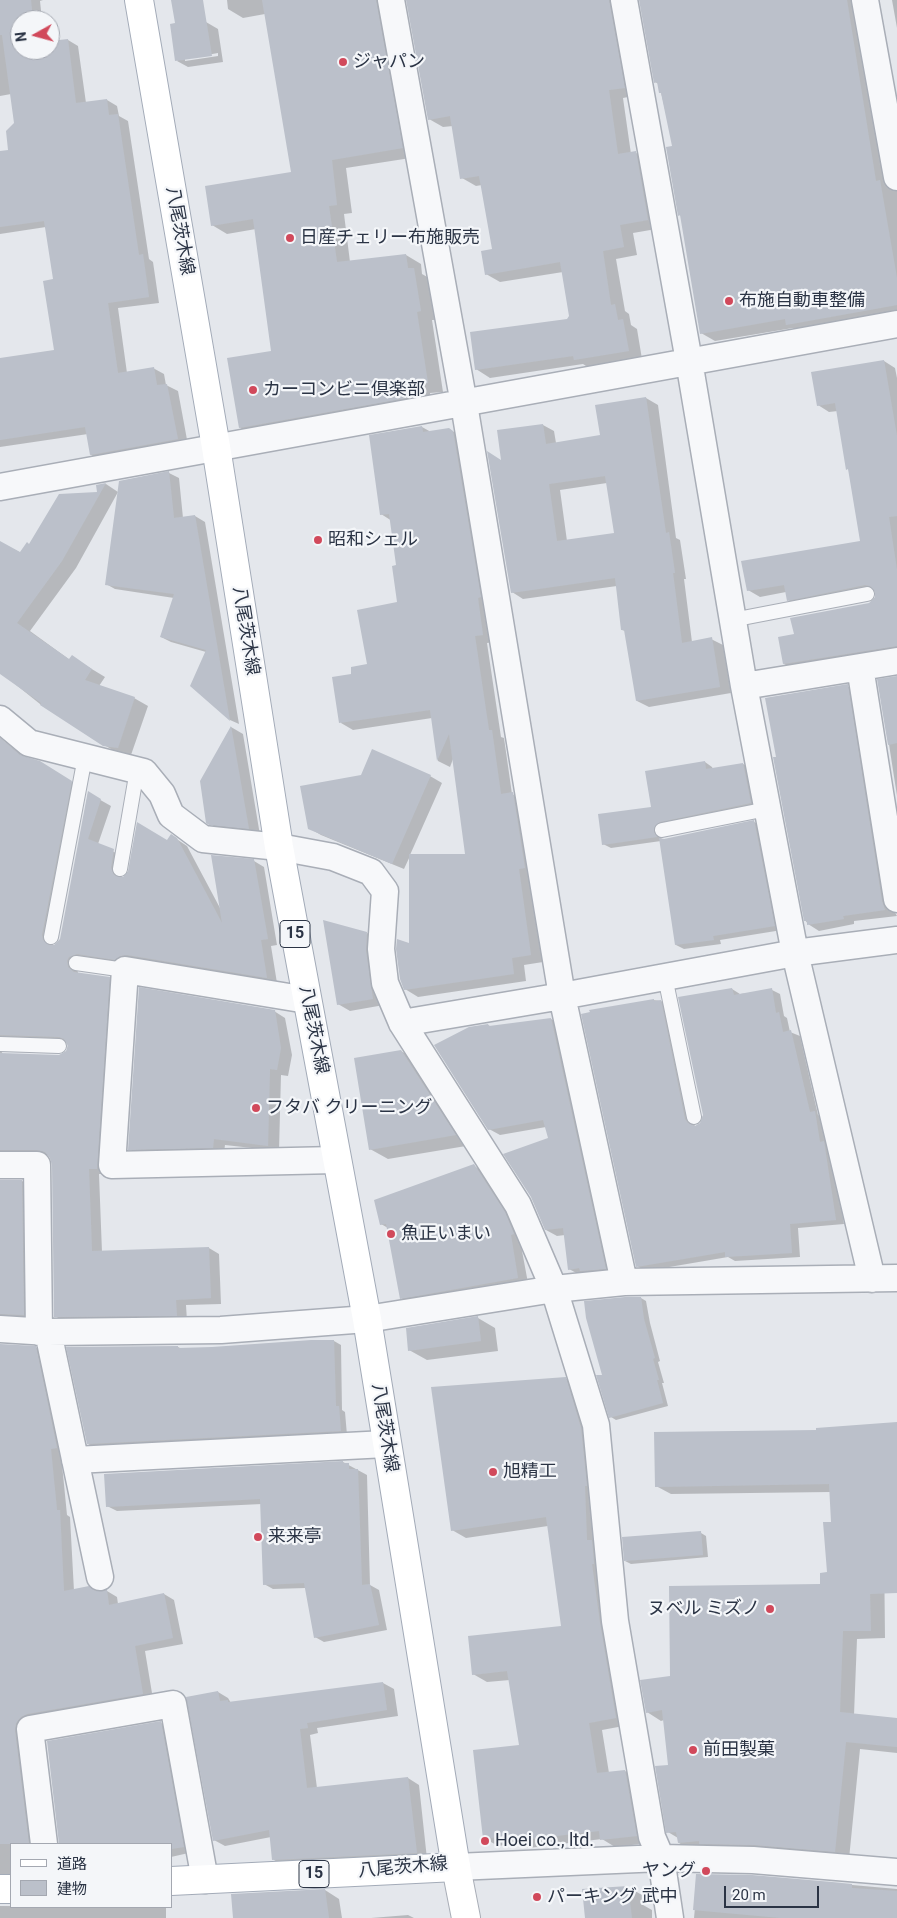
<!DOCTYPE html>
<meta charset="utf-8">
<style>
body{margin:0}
#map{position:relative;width:897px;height:1918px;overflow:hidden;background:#e4e7ec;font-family:Roboto,"Noto Sans JP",sans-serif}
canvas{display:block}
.legend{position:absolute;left:10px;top:1843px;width:162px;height:65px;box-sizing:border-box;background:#f4f6f9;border:1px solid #a4a8b1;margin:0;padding:6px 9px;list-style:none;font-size:15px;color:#2b3445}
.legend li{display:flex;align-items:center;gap:10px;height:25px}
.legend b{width:25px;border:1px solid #a4a8b1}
.north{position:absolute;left:10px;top:10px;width:50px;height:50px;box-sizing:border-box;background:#f4f6f9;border:1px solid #a4a8b1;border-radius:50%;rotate:263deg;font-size:14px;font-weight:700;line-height:20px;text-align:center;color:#2b3445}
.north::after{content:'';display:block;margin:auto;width:18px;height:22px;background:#d1495b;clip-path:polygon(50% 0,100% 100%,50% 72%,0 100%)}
.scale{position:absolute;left:724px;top:1886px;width:95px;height:22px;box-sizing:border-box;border:2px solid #2b3445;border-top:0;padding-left:6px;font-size:15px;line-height:18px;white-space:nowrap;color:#2b3445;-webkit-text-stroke:4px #f4f6f9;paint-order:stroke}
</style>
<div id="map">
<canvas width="897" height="1918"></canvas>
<ul class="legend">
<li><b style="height:6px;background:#fff"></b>道路</li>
<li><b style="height:14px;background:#bbc0ca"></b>建物</li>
</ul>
<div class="north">N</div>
<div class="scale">20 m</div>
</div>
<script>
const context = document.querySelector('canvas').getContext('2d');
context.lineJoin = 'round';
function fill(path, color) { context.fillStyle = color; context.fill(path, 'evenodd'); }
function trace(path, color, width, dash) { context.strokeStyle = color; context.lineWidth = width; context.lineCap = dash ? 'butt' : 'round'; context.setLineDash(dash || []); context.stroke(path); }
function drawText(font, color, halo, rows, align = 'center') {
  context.font = font + ' Roboto,"Noto Sans JP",sans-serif'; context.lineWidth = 4.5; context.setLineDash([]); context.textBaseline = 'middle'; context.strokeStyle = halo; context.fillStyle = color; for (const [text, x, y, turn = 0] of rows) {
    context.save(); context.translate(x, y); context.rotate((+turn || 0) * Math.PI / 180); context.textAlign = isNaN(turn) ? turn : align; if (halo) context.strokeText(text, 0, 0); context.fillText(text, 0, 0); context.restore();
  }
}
const shadow = new Path2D(`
 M0,0h43l-3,1 2,19h-22v30h30v-7l18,-3 10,6 8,57 21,-3 10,6 2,10 9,5 21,138 4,3 6,41 -41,5 9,65 26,-5 11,6 2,11 12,6 10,54 -86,16 -11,-6 -3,-21 -88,13v-88l55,-8v-70l-9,-54 -46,7v-81l10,-2 40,-64 -50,9z
 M227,0h165l25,157 -71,11 6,45 -8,1 6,48 56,-7 15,9 1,10 7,4 6,42h-3l11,72 -13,1 2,11 -177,32 -15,-8 33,-76 -17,-123 -29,5 -15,-9 81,-51 -28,-160 -22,4 -15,-9z
 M408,0h218l12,95 -15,3 8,56 5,-1 14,8 12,67 -29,5 4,22 -21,4 9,52 4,3 2,11 6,4 5,30 -53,9 -6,-4 -93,14 -14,-9 92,-49 2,-4 -7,-44 -63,10 -14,-8 7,-24 -11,-65 -6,1 -14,-8 -9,-52 -10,1 -14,-8z
 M640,0h219l30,185 8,6v124l-96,17 -8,-4 -78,13 -14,-8 -19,-117 -3,-1 -5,-68 -15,-63 -4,-2z
 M892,0h5v28z
 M206,22l12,7 5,33 -35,5 -11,-6zM218,53v3l-33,5v-2z
 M884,361l11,7 2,10v276l-101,16 -12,-6 11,-29 74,-31 7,-6 1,-7 -78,15 -11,-6 -2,-8 -26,5 -12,-7 114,-48 -24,-131 -9,1 -11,-7z
 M646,398l12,7 18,133 4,2 6,39h-2l8,63 19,-3 12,6 8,48 -82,14 -12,-6 -12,-70 -3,-1 -5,-44 -94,13 -11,-7 -10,-130 41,-37 11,6 2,12 45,-7zM607,483l9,51 -49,7 -7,-51z
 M422,427l9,5 18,-3 17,10 29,203 -8,1 14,94 3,1 8,56 13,7 6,75 12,86 -19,3 2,16 -108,16 -13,-8 5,-45v-88l-6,13 -83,-34 -12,-7 121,-52 12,7 -32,72h57l-14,-96 -3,8 -12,-6 -6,-43 -79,12 -12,-7 12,-48 16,-10 30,-62 -1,-37 -6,-45 -11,-7z
 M169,473l10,5 4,40 12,-2 10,6 34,202 -9,-4 -38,-35 14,-33 -35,-10 -10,-5 13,-39 -59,-9 -9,-5z
 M106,484l12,8 -42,76 -46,63 40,29 2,-3 33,20 -6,9 35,12 14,8 -17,49 -13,-2 -14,-8 -64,-41 -40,-32v-130l21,11 77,-60 -1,-7z
 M897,677v119l-18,-116z
 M847,686l11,6 35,217 4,7 -43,5v3l-35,7 -11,-7 -3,-4 -27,-162z
 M231,727l12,7 17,101 -38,-4 -13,-8 -8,-42z
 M0,738l25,20 25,11 31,19 -29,154 2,5 7,-8 27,-146 23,13 -13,38 26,13 -3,18 2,4 45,-37 4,-6 15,10 33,62 34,-47 10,6 13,78 -6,1 6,37 -200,-15 1,5 31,5 10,6 -12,190h-8l3,78 107,-4 10,6 2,50 -35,1 1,16 -122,1 -10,-6 -2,-151 -4,-10h-38l-11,6zM11,1040l57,2 -1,10 -8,4 -56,-2 -2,-3z
 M705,762l7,5 1,2 30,-5 8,4 7,39 -97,25v5l1,3 92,-18 8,4 20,104 -62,10 1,4 -37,5 -8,-4 -15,-104 -50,7 -8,-4 49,-36z
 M367,933l12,7 5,65 -34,6 -12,-7z
 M732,989l8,5 32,-4 8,4 4,22 3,2 3,14 10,4 18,79 5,3 9,29 12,77 -46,4 2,29 -65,4 -7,-4 -82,14 -9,-5 16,-266 8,1 8,5 26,121 6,-3z
 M274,1011l11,7 7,37 -4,21 -7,-1 -2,76 -54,-6 -1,8 -84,2 -11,-6z
 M551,1019l11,6 54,250h-36l-11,-6 -4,-34 -8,1 -11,-6 3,-92 -3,-11 -46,8 -11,-6 -1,-104 4,2z
 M401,1051l17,10 54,84 -84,14 -18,-10z
 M474,1166l10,6 31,47 5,21 8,43 -117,21 -10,-6 -13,-70 -7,-4z
 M0,1181h22l10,6 2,134 -34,3z
 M641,1298l5,3 4,22 10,38 -2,1 6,21h-2l6,23 -52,14 -5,-3 -7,-41z
 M478,1318l17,10 3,23 -71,9 -18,-10z
 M334,1341l7,4 1,65 3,2 2,23 -252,13 -7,-4 90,-97 4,2 30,-1z
 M0,1345l35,2 11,7 15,100 6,61 3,2 4,74 22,1 11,-1 10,6 1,7 46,-10 10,6 9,44 -38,7 8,48 -115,21v124h-27v35l-11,5z
 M565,1378l14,8 50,339 -27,5 7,43 16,-2 13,8 11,64 -34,4 -13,-8 -74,9 -8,-5 -22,3 -14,-8 37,-92 -11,-66 -23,2 -14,-8 90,-47 -15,-101 -82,12 -14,-8zM519,1833v3l-24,3v-3z
 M897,1423v122h-13l1,93 -28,1 -3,76 43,4v34l-37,-4 -11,110 -156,-8 -14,-8 -1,-5 -10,-6 2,-66 -6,-46 -3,1 -14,-9 25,-35 150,-92 7,-11 3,-51 -1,-31 -160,2 -15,-8 162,-55z
 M343,1462l24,13 3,110 9,5 8,40 -63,12 -9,-5 -9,-49 -33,1 -9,-5 -2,-80 -145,7 -10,-5z
 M701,1533l5,3 2,21 -77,7 -6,-3z
 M383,1683l11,6 4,27 -81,12 1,5 -8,2 7,53 91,-10 11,7 8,74 -143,7 -10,-6 -3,-23 -46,9 -11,-6 4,-148 10,6 3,5z
 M161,1723l10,6 22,123 -22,5v-13h-111z
 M698,1875l54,1 145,13v29h-203z
 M628,1887l14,8 1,10 9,5v8h-66z
 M325,1890l14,9 3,19h-108l-2,-23z
 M0,1906l166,1v11h-166z
 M408,1915l6,3h-43z`);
const building = new Path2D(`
 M0,0h31l2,20h-13v30h30v-9l18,-2 8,64 31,-4 2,16 9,-1 21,141 4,-1 6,43 -41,6 10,70 36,-6 3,18 10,-1 11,55 -88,16 -5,-28 -85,13v-82l54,-8 -11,-69 10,-2 -9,-58 -44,6v-76l8,-1 -2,-19 8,-8 -12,-88h-2z
 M171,0h32l9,56 -37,5 -5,-37 5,-1z
 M262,0h114l27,148 -71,12 5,45 -8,1 8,56 69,-8 2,14h6l7,43 -4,1 11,71 -12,2 2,11 -179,32 -12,-70 44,-7 -18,-132 -42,7 -6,-40 86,-14z
 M406,0h203l16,88 -16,2 9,64 18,-3 12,69 -28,5 4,22 -21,4 8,54 4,-1 3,16 5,-1 6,32 -55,9 -1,-4 -98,14 -5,-38 97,-13 2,-3 -9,-54 -75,13 -4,-24 11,-2 -13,-73 -19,3 -10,-63 -22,4z
 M639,0h208l29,181 4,-1 17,98v27l-111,20 -1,-6 -85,15 -20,-119 -2,1 -12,-69 6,-1 -11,-53h-2l-2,-11 -3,1z
 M884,360l13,76v80l-8,1 8,53v76l-114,18 -5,-27 16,-3 -4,-16 79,-15 6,-6v-5l-5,-6 -5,-1 -78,16 -3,-16 -37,6 -6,-30 119,-20 -12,-72 -2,1 -11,-67 -18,3 -6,-34z
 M646,397l20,136 3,-1 6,41h-2l9,70 30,-6 8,50 -84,14 -12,-71h-3l-6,-52 -104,15 -24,-142 14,9 -4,-30 46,-6 3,20 54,-9 -5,-30zM605,476l9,57 -57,8 -8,-57z
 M422,426l1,6 26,-4 4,3 28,166 -3,1 5,37 -8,1 14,94h3l9,64 12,-2 12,76 -6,1 12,86 -19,3 2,16 -110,16 -4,-11 -4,-30 1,-10 12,4v-89h56l-16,-120 -12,27 -7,-51 -91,13 -7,-46 19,-3v-7l16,-3 -10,-54 40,-8 -5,-36 4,-1 -7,-51 -9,1 -11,-80z
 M169,471l5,47 21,-3 35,206 -40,-35 16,-36 -46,-13 14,-43 -69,-9 14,-104z
 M106,483l-44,78 -45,62 52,36 3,-4 20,14 -7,11 50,17 -17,51 -15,-2 -63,-41 1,-2 -41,-29v-133l20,11 7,-10 2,2 30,-50 38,-2 -1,-7z
 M897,676v67l-9,2 -11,-66z
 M848,684l34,217 3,9 -42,6 1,3 -37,6v-4h-3l-31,-164h3l-11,-59z
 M231,726l18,103 -40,-4 -3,-2 -6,-42z
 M0,738l20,17 20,6 32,20 -30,154 1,5 6,5h5l6,-6 28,-148 13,8 -13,40 26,10 -3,19 3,7 9,2 5,-6 9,-49 30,18 4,-6 6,4 45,85 -11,-68 43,4 14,80 -7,1 6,38 -140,-23 -7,1 -5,4 -38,-6 -8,3 -2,4 1,6 6,5 36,5 -13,192h-8l3,82 117,-4 2,51 -35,2 1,16 -123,1 -2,-152 -2,-7 -5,-6 -8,-2h-37v-97l59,2 7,-4 2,-5 -4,-7 -5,-2 -59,-2z
 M372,749l59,26 -39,89 -84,-35 -8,-43 61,-11z
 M705,761l1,8 37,-6 8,40 -91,19 -6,6v4l3,5 -55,8 -4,-31 53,-7 -6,-36z
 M754,820l21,106 -62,10 1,4 -39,5 -16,-107 5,1z
 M323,920l44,12 -1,19 7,48 -36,6z
 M139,987l136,23 6,38 -4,22 -7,-1 -2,77 -54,-7 -1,9 -85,2z
 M732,988l2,7 38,-7 4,25 3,-1 4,20 8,-2 19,82 5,-1 5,31 4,-1 12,79 -46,4 2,29 -67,4v-5l-89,15 -55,-253 9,-2 -1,-2 65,-11v2l7,-1 24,119 3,4 7,3 5,-3 3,-8 -25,-118z
 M551,1018l55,251 -26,2 -1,-3 -11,2 -5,-42 -18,2 -14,-33 -28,-43 45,-16 -5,-18 -55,10 -54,-85 35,-18 19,-3 1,2z
 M401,1050l55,85 -87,15 -15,-92z
 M474,1164l31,48 9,22 -3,1 7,43 -118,21 -14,-75 -6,1 -6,-25z
 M0,1180h22l2,135 -24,-1z
 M625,1297h16l3,22 11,39 -2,1 6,21h-2l6,23 -54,15 -13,-43h6l-16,-57 -2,-17z
 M478,1316l3,25 -73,10 -2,-23z
 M311,1340h23l2,66h3l2,25 -254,13 -21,-97 112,-1v2l34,-1z
 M0,1344l36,2 21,102 -6,1 6,61h3l4,81 25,-5 7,5 11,-1 2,15 55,-12 9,45 -38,8 8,48 -116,20 -6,3 -5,6 -1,8 14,113h-29z
 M566,1377l15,51 6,58h-2l2,54h5l2,24h-2l8,59 16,95 -27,5 8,50 28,-3 12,66 -37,4 -1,-9 -86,10v-6l-30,4 -10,-89 46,-5 -12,-74 -35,4 -4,-39 93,-10 -15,-109 -95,14 -20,-144z
 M897,1422v171l-27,1 1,37h-28l-3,81 57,6v29l-51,-5 -11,110 -81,-7 -55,-1v-3l-21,2 -2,-11 -10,1 -11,-67 13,-1 -6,-55 -16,3 -6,-33 30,-4 -1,-90 151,-2v-11l7,-1 -4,-50h8l-2,-38 -174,3 -1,-55 162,-2v-2z
 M343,1461v2h6v6h9l4,116 8,-1 9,41 -65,13 -10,-55 -41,2 -3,-86 -154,8 -2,-33z
 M701,1531l2,24 -79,6 -2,-24z
 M383,1682l4,28 -80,13 1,5 -8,1 7,59 101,-11 9,76 -145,7 -3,-30 -56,11 -27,-144 32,-6 2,10 8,-1v2z
 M161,1721l23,126 -13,2v-5h-112l-12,-103z
 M696,1874l56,1 80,7 20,2v4l45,3v27h-116l-88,-8z
 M628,1886l4,32h-47l-3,-29z
 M325,1889l4,29h-96l-2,-24z`);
const service = new Path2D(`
 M732,620l135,-26
 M662,830l105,-21
 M120,869l17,-99
 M51,937l34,-180
 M76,963l49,7
 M665,977l29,140
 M0,1044l59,2`);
const minor = new Path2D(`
 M391,0l73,404 98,592 62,286
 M624,0l65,361 55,325 51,267 77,326
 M865,0l32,177
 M0,487l897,-163
 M860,667l37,232
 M744,686l153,-25
 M0,719l29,24 115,29 18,22 9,21 32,24 76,8 54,10 38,15 14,19 -4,58 4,34 17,40 116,182 36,84 42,136 19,196 37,216 9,21 9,60
 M307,1000l-182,-30 -13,195 224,-5
 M402,1023l160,-27 233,-43 102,-13
 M0,1165h37l2,167
 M0,1329l48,3 173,-2 146,-11 187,-30 70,-7 273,-4
 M48,1332l52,245
 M75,1460l311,-16
 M44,1844l-14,-115 143,-25 32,176
 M456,1867l205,-9 92,2 144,12`);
const secondary = new Path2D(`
 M456,1867l10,51`);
const primary = new Path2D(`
 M139,0l77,447 63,400 88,472 89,548 -285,14
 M0,1889h11`);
const markers = [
 [343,62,5,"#d1495b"],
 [290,238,5,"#d1495b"],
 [729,301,5,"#d1495b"],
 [253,390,5,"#d1495b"],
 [318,540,5,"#d1495b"],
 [256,1108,5,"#d1495b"],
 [391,1234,5,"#d1495b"],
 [493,1472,5,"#d1495b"],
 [258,1537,5,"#d1495b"],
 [770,1609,5,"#d1495b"],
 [693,1750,5,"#d1495b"],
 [485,1841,5,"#d1495b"],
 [706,1871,5,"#d1495b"],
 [537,1897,5,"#d1495b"]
];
const shields = [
 [295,934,30],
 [314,1874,30]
];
const shieldNames = [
 ["15",295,934],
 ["15",314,1874]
];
const poiNames = [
 ["ジャパン",353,62],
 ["日産チェリー布施販売",300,238],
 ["布施自動車整備",739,301],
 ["カーコンビニ倶楽部",263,390],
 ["昭和シェル",328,540],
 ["フタバ クリーニング",266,1108],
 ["魚正いまい",401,1234],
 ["旭精工",503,1472],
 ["来来亭",268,1537],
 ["ヌベル ミズノ",760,1609,"right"],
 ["前田製菓",703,1750],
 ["Hoei co., ltd.",495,1841],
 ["ヤング",696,1871,"right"],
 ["パーキング 武中",547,1897]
];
const streetNames = [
 ["八尾茨木線",179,231,80],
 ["八尾茨木線",245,631,81],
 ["八尾茨木線",313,1030,79],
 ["八尾茨木線",384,1428,81],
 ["八尾茨木線",403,1868,-5]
];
fill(shadow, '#0003');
fill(building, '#bbc0ca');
trace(service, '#a9aeb7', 16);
trace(minor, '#a9aeb7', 29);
trace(secondary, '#a9aeb7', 30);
trace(primary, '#a3abb8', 30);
trace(service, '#f7f8fa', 14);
trace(minor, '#f7f8fa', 26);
trace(secondary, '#fff', 28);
trace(primary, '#fff', 28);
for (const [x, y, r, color] of markers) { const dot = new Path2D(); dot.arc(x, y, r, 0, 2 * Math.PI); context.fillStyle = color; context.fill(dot); trace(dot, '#f4f6f9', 2); }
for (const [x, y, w] of shields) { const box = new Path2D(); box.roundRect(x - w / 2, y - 13.5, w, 27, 4); context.fillStyle = '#f4f6f9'; context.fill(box); trace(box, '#2b3445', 1); }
drawText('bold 16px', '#2b3445', null, shieldNames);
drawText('18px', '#2b3445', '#f4f6f9', poiNames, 'left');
drawText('18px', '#2b3445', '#f4f6f9', streetNames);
</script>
